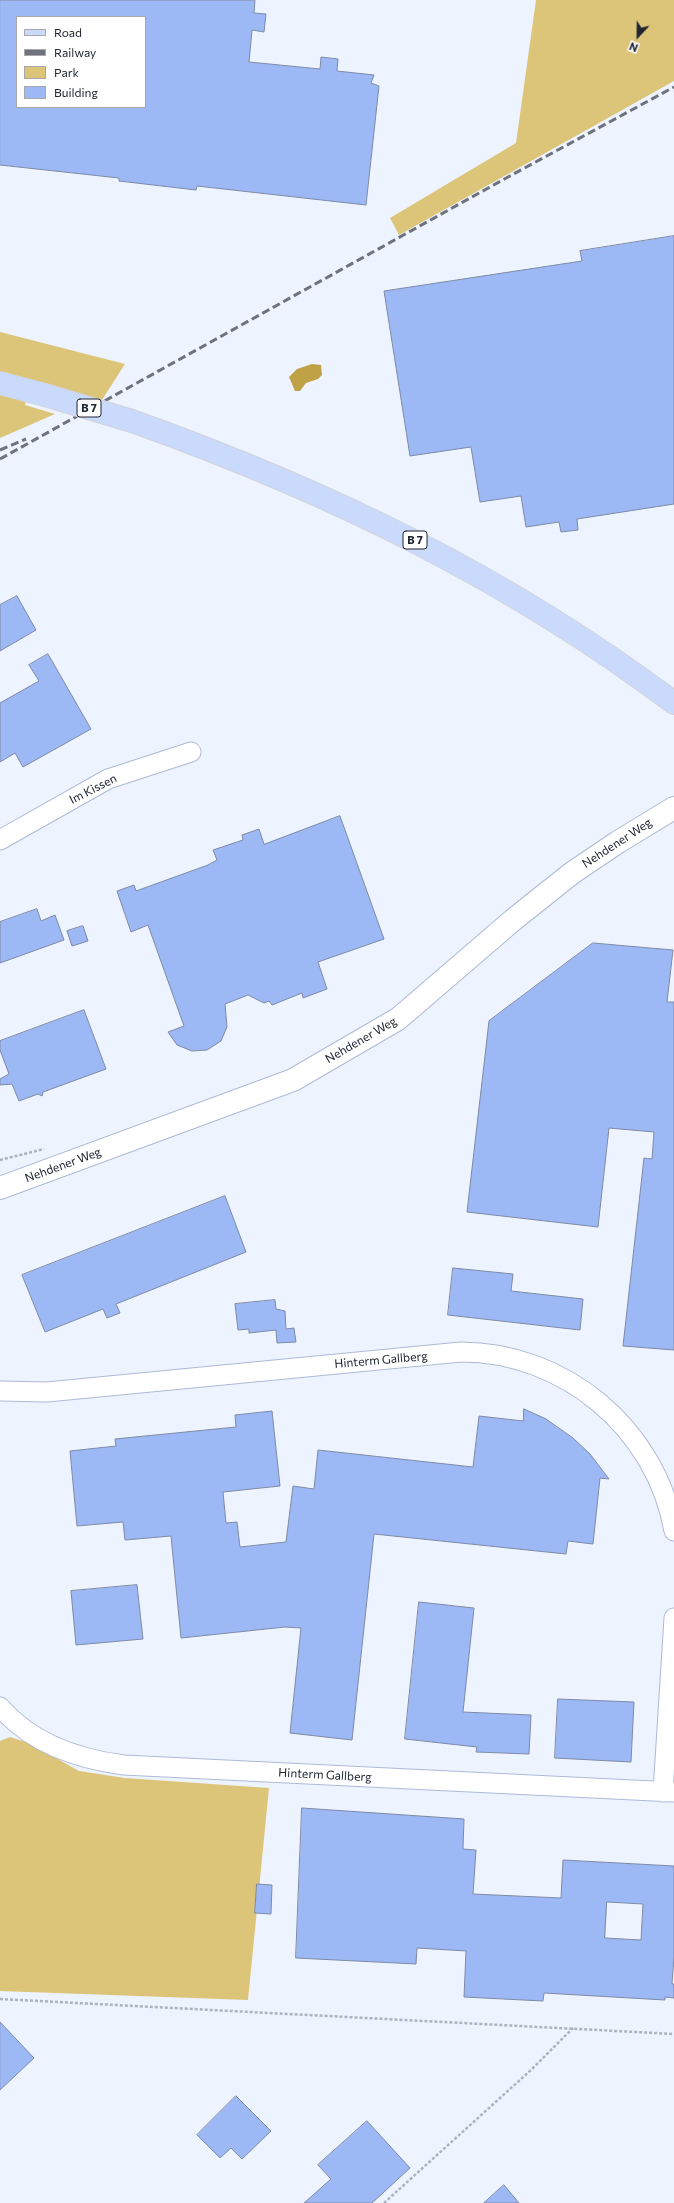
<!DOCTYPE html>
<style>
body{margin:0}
#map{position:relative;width:674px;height:2203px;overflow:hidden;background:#edf3ff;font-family:Commissioner,sans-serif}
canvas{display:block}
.legend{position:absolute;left:16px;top:16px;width:130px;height:92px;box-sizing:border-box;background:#fff;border:1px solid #a6a8ac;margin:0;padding:5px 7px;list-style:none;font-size:12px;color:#202530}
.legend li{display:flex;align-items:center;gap:8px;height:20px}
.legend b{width:20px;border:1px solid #a6a8ac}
.north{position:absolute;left:618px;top:16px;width:40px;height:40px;-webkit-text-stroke:3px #fff;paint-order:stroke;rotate:202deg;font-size:11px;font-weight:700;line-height:16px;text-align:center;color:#202530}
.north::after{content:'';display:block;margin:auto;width:14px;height:18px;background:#202530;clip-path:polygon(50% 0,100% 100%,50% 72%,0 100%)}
</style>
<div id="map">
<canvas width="674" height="2203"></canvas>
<ul class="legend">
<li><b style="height:5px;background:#cadafd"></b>Road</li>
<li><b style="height:5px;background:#6d727d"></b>Railway</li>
<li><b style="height:11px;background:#dcc479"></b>Park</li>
<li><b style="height:11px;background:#9cb8f5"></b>Building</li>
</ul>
<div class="north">N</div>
</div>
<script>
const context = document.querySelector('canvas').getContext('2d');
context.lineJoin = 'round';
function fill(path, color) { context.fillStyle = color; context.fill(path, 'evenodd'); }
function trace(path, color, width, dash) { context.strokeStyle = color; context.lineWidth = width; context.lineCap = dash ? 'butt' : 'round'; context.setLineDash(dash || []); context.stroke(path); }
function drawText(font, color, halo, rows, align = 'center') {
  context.font = font + ' Commissioner,sans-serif'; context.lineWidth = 3; context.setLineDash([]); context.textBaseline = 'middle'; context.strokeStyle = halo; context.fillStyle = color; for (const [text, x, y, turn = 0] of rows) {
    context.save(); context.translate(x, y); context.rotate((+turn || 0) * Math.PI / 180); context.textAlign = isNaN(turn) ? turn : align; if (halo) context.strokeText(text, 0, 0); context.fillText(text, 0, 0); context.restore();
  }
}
const green = new Path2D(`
 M536,0h138v81l-275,154 -9,-17 126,-75z
 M0,332l125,32 -25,39 -100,-26z
 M0,394l26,7 -1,4 30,9 -55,24z
 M10,1737l19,6 50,28 46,7 144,10 -21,212 -248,-9v-250z`);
const water = new Path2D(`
 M312,364l9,1 1,10 -4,4 -12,4 -6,8h-5l-6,-14 8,-8z`);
const building = new Path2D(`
 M0,0h255l-1,13 12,1 -2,18 -12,-2 -3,32 71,7 1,-12 17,2 -1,12 37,4 -3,8 8,3 -13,119 -169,-19 -1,4 -77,-9v-3l-119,-13zM17,17h128v90h-128z
 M674,236v268l-97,15 1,11 -17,2 -2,-10 -33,5 -5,-31 -41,6 -9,-55 -61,9 -26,-165 198,-30 -2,-10z
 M17,596l19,34 -36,21v-46z
 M48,654l43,75 -68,38 -8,-14 -15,9v-59l39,-22 -10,-16z
 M340,816l44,123 -66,23 9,27 -24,9 -1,-5 -30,12 -3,-4 -5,2 -16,-8 -23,9 2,23 -6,14 -14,9 -15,1 -15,-6 -9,-13 16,-6 -36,-101 -17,7 -14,-41 17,-6 2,6 72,-26 9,-5 -4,-10 30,-10 -1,-5 17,-6 5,15z
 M37,909l4,12 14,-6 9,25 -64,23v-41z
 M83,926l5,15 -16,5 -5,-15z
 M593,943l80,7 -6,52h7v348l-51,-4 21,-188 8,1 2,-27 -45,-4 -11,99 -131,-15 22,-191z
 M84,1010l22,59 -63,23 -1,4 -4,-2 -19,7 -7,-17 -12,1v-6l9,-5 -9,-24v-9z
 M225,1196l21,56 -130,52 4,9 -13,5 -4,-9 -58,23 -23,-57z
 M453,1268l60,6 -2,17 72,8 -3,31 -132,-15z
 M275,1300l1,9 9,2 1,18 8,-1 2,14 -19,1 -1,-13 -27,3v-4l-11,1 -3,-26z
 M524,1409l22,10 27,19 17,16 19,25 -9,-1 -7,66 -25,-3 -2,13 -192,-20 -22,206 -62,-7 11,-105 -16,-1 -104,11 -10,-102 -46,4 -2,-18 -46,4 -7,-75 46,-5 -1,-7 121,-12 -1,-12 37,-4 8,75 -57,6 3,31 11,-1 3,25 46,-5 7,-56 21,3 4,-39 155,17 6,-51 44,5z
 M137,1585l6,54 -67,6 -5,-54z
 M419,1602l55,6 -11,104 68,3 -2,39 -53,-2 1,-5 -72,-8z
 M558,1699l76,3 -3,60 -76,-4z
 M302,1808l162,11 -1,30 13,1 -3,44 88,4 2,-38 111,6v90l-2,28h2v14l-9,-1v3l-121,-7 -1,8 -79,-4 2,-46 -49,-3 -1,16 -120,-6zM607,1902l36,2 -2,36 -36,-2z
 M257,1884l15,1 -1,29 -16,-1z
 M0,2022l34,36 -34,32z
 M236,2096l35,35 -29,28 -11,-11 -11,10 -23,-23z
 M367,2121l43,47 -38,35h-68l27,-24 -13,-14z
 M504,2185l15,18h-35z`);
const path = new Path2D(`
 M0,1160l44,-11
 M0,1999l674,35
 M384,2203l147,-133 42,-42`);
const street = new Path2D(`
 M0,840l108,-61 83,-27
 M0,1391l47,1 414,-40c103,0 195,76 213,179
 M0,1707c32,37 77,52 124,58l550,27
 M663,1792l11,-174`);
const secondary = new Path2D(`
 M0,1188l293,-108 105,-61 115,-99 59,-47 46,-31 56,-34`);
const primary = new Path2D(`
 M0,383l45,12
 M132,421c196,70 376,157 542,282`);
const rail = new Path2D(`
 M0,450l26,-11
 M0,459l508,-282 166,-90`);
const primaryBridge = new Path2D(`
 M45,395l87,26`);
const shields = [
 [89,408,24],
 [415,540,24]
];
const shieldNames = [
 ["B 7",89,408],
 ["B 7",415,540]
];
const streetNames = [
 ["Im Kissen",93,789,-27],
 ["Nehdener Weg",617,843,-33],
 ["Nehdener Weg",361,1040,-30],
 ["Nehdener Weg",63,1165,-20],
 ["Hinterm Gallberg",381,1360,-5],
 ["Hinterm Gallberg",325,1775,3]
];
fill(green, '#dcc479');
fill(water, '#bfa245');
fill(building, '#9cb8f5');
trace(building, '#7e8aa5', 1);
trace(street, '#adbad6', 21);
trace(secondary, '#adbad6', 24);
trace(primary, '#d2d3d6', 24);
trace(path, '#acb2be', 2.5, [3, 2]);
trace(street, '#fff', 19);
trace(secondary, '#fff', 22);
trace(primary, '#cadafd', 22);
trace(rail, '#6d727d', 3, [8, 4]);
trace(primaryBridge, '#d2d3d6', 24, []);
trace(primaryBridge, '#cadafd', 22);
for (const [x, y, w] of shields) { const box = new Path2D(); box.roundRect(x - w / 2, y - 9, w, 18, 3); context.fillStyle = '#fff'; context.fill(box); trace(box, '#202530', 1); }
drawText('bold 11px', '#202530', null, shieldNames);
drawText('12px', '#202530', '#fff', streetNames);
</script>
